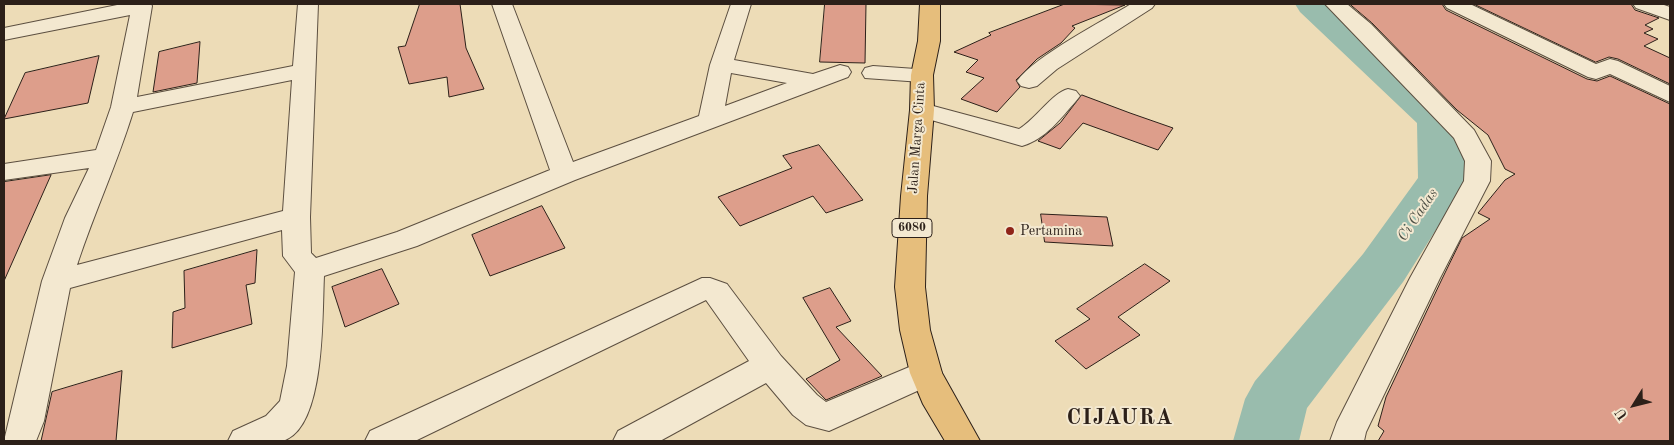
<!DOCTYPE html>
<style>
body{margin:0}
#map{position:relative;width:1674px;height:445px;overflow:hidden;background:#eddcb7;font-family:"Old Standard TT",serif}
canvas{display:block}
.frame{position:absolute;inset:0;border:5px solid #2c2019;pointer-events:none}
.north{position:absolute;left:1609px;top:380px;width:50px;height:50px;-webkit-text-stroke:4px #f3e8d0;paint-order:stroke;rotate:234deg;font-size:14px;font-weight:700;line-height:20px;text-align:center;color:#2c2019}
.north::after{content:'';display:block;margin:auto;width:18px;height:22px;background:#2c2019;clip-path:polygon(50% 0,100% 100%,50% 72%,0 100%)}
</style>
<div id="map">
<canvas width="1674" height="445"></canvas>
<div class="frame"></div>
<div class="north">U</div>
</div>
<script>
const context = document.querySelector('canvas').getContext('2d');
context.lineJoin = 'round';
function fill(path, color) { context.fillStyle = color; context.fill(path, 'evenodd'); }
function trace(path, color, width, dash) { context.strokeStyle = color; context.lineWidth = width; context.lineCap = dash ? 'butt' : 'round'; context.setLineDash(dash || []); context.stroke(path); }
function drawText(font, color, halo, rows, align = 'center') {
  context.font = font + ' "Old Standard TT",serif'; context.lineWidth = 4; context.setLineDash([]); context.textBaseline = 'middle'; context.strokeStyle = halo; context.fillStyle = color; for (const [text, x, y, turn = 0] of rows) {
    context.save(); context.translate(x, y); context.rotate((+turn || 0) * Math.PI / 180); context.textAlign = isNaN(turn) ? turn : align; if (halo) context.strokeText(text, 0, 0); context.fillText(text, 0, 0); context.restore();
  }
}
const river = new Path2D(`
 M1295,4h42l119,106 7,10 5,59 -65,103 -96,126 -8,33h-66l12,-42 10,-18 108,-127 55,-76 -1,-55 -117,-111z`);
const building = new Path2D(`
 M420,4h40l6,44 18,41 -35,8 -2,-20 -38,7 -11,-37 7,-1z
 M825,4h41l-1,59 -45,-1z
 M1065,4l60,1 -53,21 3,2 -14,15 -24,16 -21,21 4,7 -23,25 -36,-13 23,-21 -18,-6 12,-12 -24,-8 37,-17 -2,-2z
 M1350,4h92l4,6 141,69 10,2 13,-5 60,28v337h-292l6,-10 -6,-5 8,-29 56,-118 20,-41 28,-19 -12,-6 27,-33 10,-6 -10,-5 -17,-34 -31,-25 -85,-87z
 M1474,4h157l4,6 24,8 -14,7 8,4 -9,4 14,6 -14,7 26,12v26l-52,-25 -9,-2 -13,5z
 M200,42l-3,41 -44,9 6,-40z
 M99,56l-11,47 -84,16 21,-46z
 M1082,95l48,18 43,15 -15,22 -75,-27 -23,26 -22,-8 22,-18z
 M819,145l44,55 -37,13 -13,-17 -73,30 -22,-29 74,-29 -9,-12z
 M51,175l-47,106v-99z
 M542,206l23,42 -75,28 -18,-41z
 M1041,214l66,3 6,29 -68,-4z
 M257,250l-2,33 -9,2 6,39 -80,24 1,-36 12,-4 -1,-37z
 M1145,264l25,17 -52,36 22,18 -54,34 -31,-28 35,-22 -13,-10z
 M382,269l17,35 -54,23 -13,-40z
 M830,288l21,33 -15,6 46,49 -56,24 -20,-21 34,-19 -37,-62z
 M122,371l-6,70h-75l11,-49z`);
const minor = new Path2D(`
 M122,4h29l1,2 -15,91 156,-31 5,-62h20l-8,213 1,36 5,5 81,-26 153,-62 -58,-166h20l61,158 126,-46 11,-51 21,-61h20l-17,56 79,14 27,-9 8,2 3,5 -3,5 -273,103 -158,66 -93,30c-2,37 2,154 -42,165 -13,4 -41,1 -54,0l5,-10 33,-15 14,-15 7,-35 8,-94 -12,-16 -1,-26 -212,58 -26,133 -8,20h-32l38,-160 23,-63 24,-50 -85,12v-16l92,-14 15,-43 19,-92 -126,25v-12zM731,73l56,10 -62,23zM292,80l-9,131 -206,54c17,-52 40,-101 56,-153z
 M1131,4h24l-3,4 -95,61 -20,17 -8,2 -8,-2 -4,-5c18,-25 86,-60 114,-77z
 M1325,4h22l24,20 103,106 17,31 -1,20 -50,97 -74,154 -2,9h-34l7,-19 73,-144 54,-97 1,-20 -11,-23z
 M1444,4h26l126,60 14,-5 8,2 52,25v16l-60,-28 -14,5 -8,-2 -141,-69z
 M1633,4h28l9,3v13l-34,-12z
 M873,66l57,4 3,5 -3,5 -8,2 -57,-4 -3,-5 3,-5z
 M1068,89l8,2 4,5 -4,5c-16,18 -30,38 -54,45l-108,-31 -4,-5 4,-5 8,-2 97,26c17,-10 33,-36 49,-40z
 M702,278h8l17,6 54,72 36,39 9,7 100,-42 11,4 5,9 -5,9 -108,49 -23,-6 -13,-10 -27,-32 -106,58h-47l5,-10 131,-70 -43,-61 -291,141h-50l5,-10z`);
const major = new Path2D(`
 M920,4h20v37l-7,34 1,35 -7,86 -2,91 5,43 12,43 38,68h-35l-22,-37 -13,-31 -10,-43 -5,-43 6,-91 9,-86 1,-35 7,-34z`);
const markers = [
 [1010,231,5,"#8f2418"]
];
const shields = [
 [912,228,40]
];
const shieldNames = [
 ["6080",912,228]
];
const streetNames = [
 ["Jalan Marga Cinta",917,138,-86]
];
const poiNames = [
 ["Pertamina",1020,231]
];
const waterNames = [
 ["Ci Cadas",1418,215,-56]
];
const nearDistrictnames = [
 ["CIJAURA",1120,418]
];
fill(river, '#99bcad');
fill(building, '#dd9e8b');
trace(building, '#2c2019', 1);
trace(minor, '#5c4f40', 2);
trace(major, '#2c2019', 2);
fill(minor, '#f3e8d0');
fill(major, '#e6be7c');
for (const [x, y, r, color] of markers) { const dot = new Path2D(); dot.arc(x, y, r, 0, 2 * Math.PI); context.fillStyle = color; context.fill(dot); trace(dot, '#f3e8d0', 2); }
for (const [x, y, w] of shields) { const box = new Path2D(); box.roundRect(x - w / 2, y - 9.5, w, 19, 4); context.fillStyle = '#f3e8d0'; context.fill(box); trace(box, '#2c2019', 1); }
drawText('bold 12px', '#2c2019', null, shieldNames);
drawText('14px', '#2c2019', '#f3e8d0', streetNames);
drawText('14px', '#2c2019', '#f3e8d0', poiNames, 'left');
drawText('italic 15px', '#4d4f45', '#f3e8d0', waterNames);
context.letterSpacing = '1px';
drawText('bold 22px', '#2c2019', '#f3e8d0', nearDistrictnames);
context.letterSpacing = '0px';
</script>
